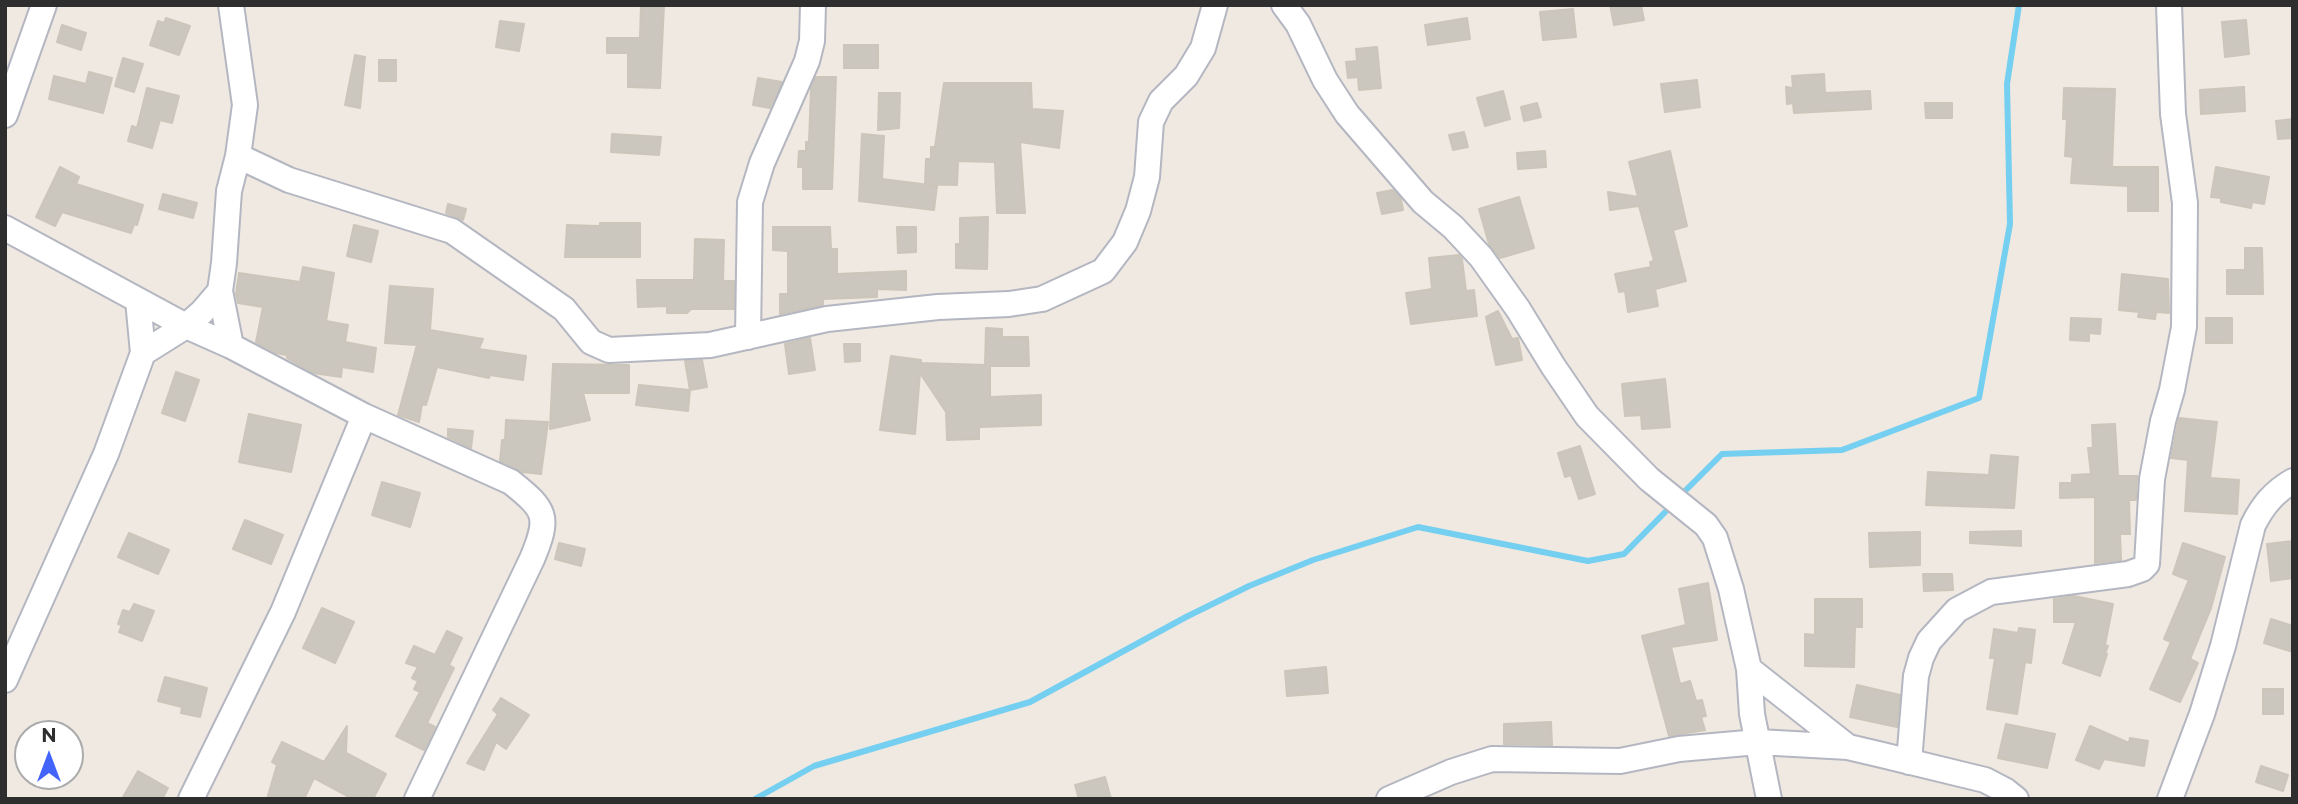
<!DOCTYPE html>
<style>
body{margin:0}
#map{position:relative;width:2298px;height:804px;overflow:hidden;background:#efe9e1;font-family:Montserrat,sans-serif}
canvas{display:block}
.frame{position:absolute;inset:0;border:7px solid #2e2e2e;pointer-events:none}
.north{position:absolute;left:14px;top:720px;width:70px;height:70px;box-sizing:border-box;background:#fff;border:2px solid #ababab;border-radius:50%;rotate:0deg;font-size:19px;font-weight:700;line-height:28px;text-align:center;color:#2e2e2e}
.north::after{content:'';display:block;margin:auto;width:24px;height:32px;background:#4264fb;clip-path:polygon(50% 0,100% 100%,50% 72%,0 100%)}
</style>
<div id="map">
<canvas width="2298" height="804"></canvas>
<div class="frame"></div>
<div class="north">N</div>
</div>
<script>
const context = document.querySelector('canvas').getContext('2d');
context.lineJoin = 'round';
function trace(path, color, width, dash) { context.strokeStyle = color; context.lineWidth = width; context.lineCap = dash ? 'butt' : 'round'; context.setLineDash(dash || []); context.stroke(path); }
function fill(path, color) { context.fillStyle = color; context.fill(path, 'evenodd'); }
const stream = new Path2D(`
 M1680,496l42,-42 120,-4 137,-52 31,-174 -3,-140 12,-79
 M755,799l59,-33 216,-64 156,-85 63,-31 64,-26 105,-33 170,34 36,-7 49,-50`);
const building = new Path2D(`
 M641,5h23l-4,83 -32,-1v-34h-21v-15h33z
 M1610,5h31l3,15 -30,5z
 M1573,9l3,28 -33,3 -3,-28z
 M166,18l24,8 -11,29 -29,-10 8,-24 6,2z
 M1467,18l3,21 -42,6 -3,-20z
 M2246,20l3,34 -24,3 -3,-35z
 M500,21l24,3 -5,27 -23,-4z
 M62,25l24,8 -5,17 -24,-8z
 M844,45h34v23h-34z
 M1377,47l4,41 -22,2 -1,-13 -10,1 -2,-16 11,-1 -1,-12z
 M355,55l10,2 -5,51 -15,-3z
 M123,58l20,6 -9,28 -19,-6z
 M379,60h17v21h-17z
 M89,72l23,6 -9,35 -54,-14 5,-23 32,8z
 M1824,74l1,19 45,-2 1,18 -77,4 -1,-10 -6,1 -1,-17 7,1 -1,-12z
 M816,77h20l-4,112h-29v-22h-5l1,-16h7v-9h3l2,-54z
 M758,78l24,4 -12,26 -17,-3z
 M1697,80l3,27 -35,5 -4,-28z
 M944,83h87l1,26 31,2 -4,37 -39,-6 5,71h-28l-2,-51 -37,-1 -1,24 -32,-1 1,-25h5v-12h4z
 M2244,87l1,24 -44,3 -1,-24z
 M147,88l32,8 -7,27 -12,-3 -8,28 -24,-7 4,-15 5,2z
 M2064,88l51,1 -3,78h46v44h-30v-25l-57,-3 2,-26 -8,-1 2,-37h-4z
 M1503,91l7,28 -25,7 -8,-28z
 M879,93h21l-1,35 -21,2z
 M1537,103l4,14 -17,4 -3,-14z
 M1925,103h27v15h-26z
 M2293,119v19l-15,1 -2,-18z
 M1464,132l4,15 -15,3 -4,-15z
 M612,134l49,3 -2,18 -48,-3z
 M862,134l22,2 -2,43 55,7 -3,24 -75,-9z
 M1545,151l1,16 -28,2 -1,-16z
 M1670,151l17,75 -14,4 13,51 -31,8 3,17 -30,6 -3,-21 -6,1 -4,-18 36,-7 -1,-5 4,-1 -15,-55 -29,4 -2,-18 30,5 -9,-35z
 M60,167l19,10 -3,7 67,21 -6,20 -3,-1 -3,9 -69,-21 -7,14 -19,-9z
 M2216,167l53,10 -5,27 -12,-2 -1,6 -30,-6v-4l-10,-1z
 M1393,190l8,9 2,11 -21,4 -5,-21z
 M163,194l34,9 -4,15 -34,-9z
 M1519,197l15,51 -34,10 -11,-14 -10,-35z
 M448,204l18,5 -3,11 -17,-7z
 M988,217l-1,52 -31,-1v-24h4v-26z
 M600,223h40v34h-75l2,-32 33,1z
 M354,225l24,6 -7,31 -24,-6z
 M773,227h57l1,22h6v25l69,-3v19l-29,-1v8l-54,2v6l-43,9v-20h8v-43l-15,-1z
 M897,227h19v25l-18,1z
 M695,239l29,1 -1,41h11v28h-43l-4,4h-20v-7l-29,1 -1,-27h57z
 M2245,248h17l1,46h-36v-24h18z
 M1459,255l3,4 4,32 8,-1 3,26 -66,8 -5,-31 26,-4 -3,-31z
 M303,267l31,6 -8,48 22,4 -3,17 31,6 -3,24 -31,-5 -1,10 -28,-4 -26,-15v-3l-11,-2 -20,-11 7,-35 -25,-4 -2,-9 3,-21 61,9z
 M2122,274l46,5 1,34 -13,-1 -1,7 -17,-2 1,-5 -20,-2z
 M390,286l43,3 -3,41 53,9 -4,10 47,7 -3,24 -33,-5 -1,3 -52,-11 -11,38 -4,-1 -3,18 -21,-7 19,-70 -32,-2z
 M1498,311l14,28 6,-1 4,22 -26,5 -10,-48z
 M2071,318l30,1 -1,15 -11,-1v8l-19,-1z
 M2206,318h26v25h-26z
 M986,328l16,1v8h26l1,29h-39v31l51,-2v30l-62,2v12l-32,1 -1,-28 -26,-39 -5,61 -35,-4 11,-74 30,4v3l64,2z
 M810,338l5,32 -26,4 -4,-30z
 M844,344h16v17l-15,1z
 M702,360l5,27 -17,3 -5,-29z
 M553,364l76,1v28h-46l7,27 -40,9z
 M176,372l23,8 -14,41 -23,-8z
 M1665,379l5,48 -28,2 -1,-14 -16,1 -3,-32z
 M639,385l51,5 -2,21 -52,-6z
 M249,414l52,11 -10,47 -52,-10z
 M2179,418l38,4 -7,56 29,2 -2,34 -52,-3 3,-51 -17,-2z
 M506,420l42,2 -7,52 -19,-2 -22,-11 2,-21h3z
 M2115,424l3,52h19l-1,24h-7l1,34h-10l1,26 -26,3v-66l-35,1v-15h12v-8l19,-1 -3,-26h5l-1,-23z
 M448,429l25,2 -2,17 -23,-11z
 M1580,446l15,48 -16,5 -8,-24 -6,2 -7,-24z
 M1991,455l27,2 -4,51 -88,-3 2,-33 61,3z
 M382,482l38,11 -10,34 -38,-12z
 M245,520l38,15 -12,29 -38,-15z
 M2021,531v15l-51,-3v-11z
 M1920,532v33l-50,2 -1,-34z
 M129,533l40,17 -11,24 -40,-17z
 M2293,541v37l-22,3 -4,-37z
 M559,543l26,6 -4,17 -26,-7z
 M2183,543l42,14 -14,51 -21,51 8,4 -18,39 -30,-13 21,-47 -7,-3 25,-59 -16,-6z
 M1923,574h29l1,16 -29,1z
 M1708,583l9,57 -46,7 9,37 10,-3 6,20 6,-1 4,16 -5,1 4,13 -36,6 -27,-100 44,-11 -7,-36z
 M2074,596l39,8 -8,41 3,1 -3,8h2l-7,22 -37,-13 13,-41h-22v-23z
 M1815,599h47v28h-7l-1,40 -49,-1v-32l10,1z
 M134,604l20,7 -12,30 -23,-9 3,-7 -4,-1 5,-14 7,2z
 M322,608l32,14 -19,41 -32,-15z
 M2271,619l22,7v26l-29,-9z
 M2019,628l16,2 -4,33 -6,-1 -8,52 -30,-5 8,-51h-5l4,-29 24,4z
 M447,631l15,7 -13,27 5,3 -27,55 8,4 -11,23 -28,-14 24,-44 -6,-3 4,-8 -6,-3 6,-11 -12,-4 8,-17 21,9z
 M1326,667l2,26 -41,3 -2,-25z
 M165,677l42,11 -7,29 -19,-4 1,-6 -24,-6z
 M1857,685l43,10 -3,32 -47,-10z
 M2263,689h20v25h-20z
 M501,698l28,17 -23,34 -10,-7 -12,28 -17,-7 31,-49 -5,-4z
 M1551,722l1,23 -48,-1v-20z
 M2006,724l49,10 -8,34 -49,-10z
 M347,726l-1,27 40,21 -13,25h-20l-39,-21 -10,21h-37l10,-34 -5,-3 10,-20 42,20z
 M2090,726l39,17 1,-5 18,3 -4,25 -40,-7 -5,10 -23,-9z
 M2261,766l27,9 -5,16 -27,-9z
 M138,771l30,17 -6,11h-40z
 M1105,777l6,22h-32l-4,-14z`);
const minor = new Path2D(`
 M231,5l14,100 -7,51 -9,35 -5,72 -4,28 11,55
 M1284,5l14,19 27,56 22,34 76,88 30,25 28,30 37,52 35,57 34,50 62,63 57,46 9,13 16,51 18,80 99,78
 M5,115l39,-110
 M238,156l51,24 163,51 112,78 27,33 18,8 101,-5 117,-26 111,-12 71,-3 33,-5 61,-28 22,-29 13,-31 9,-34 4,-55 10,-21 25,-25 17,-28 12,-43
 M5,228l181,98 45,20 133,70 147,66c35,28 39,34 21,77l-115,240
 M748,337l2,-135 12,-39 45,-102 5,-20 1,-36
 M143,353l43,-27 16,-14 18,-21
 M1749,669l3,45 17,85
 M5,680l101,-226 37,-101 -5,-53
 M1909,762l7,-86 5,-18 8,-17 28,-31 34,-18 137,-18 14,-5 5,-5 5,-85 11,-58 9,-31 12,-63 1,-124 -12,-89 -4,-109
 M191,799l92,-187 81,-196
 M1389,799l62,-27 41,-13 128,2 59,-12 79,-7 90,5 30,7 107,26 21,11 10,8
 M2170,799l32,-85 21,-68 30,-121c10,-20 21,-33 40,-44`);
trace(stream, '#75cff0', 6);
fill(building, '#cbc7bf');
trace(building, '#cbc5ba', 2);
trace(minor, '#b4b7c1', 28);
trace(minor, '#fff', 24);
</script>
